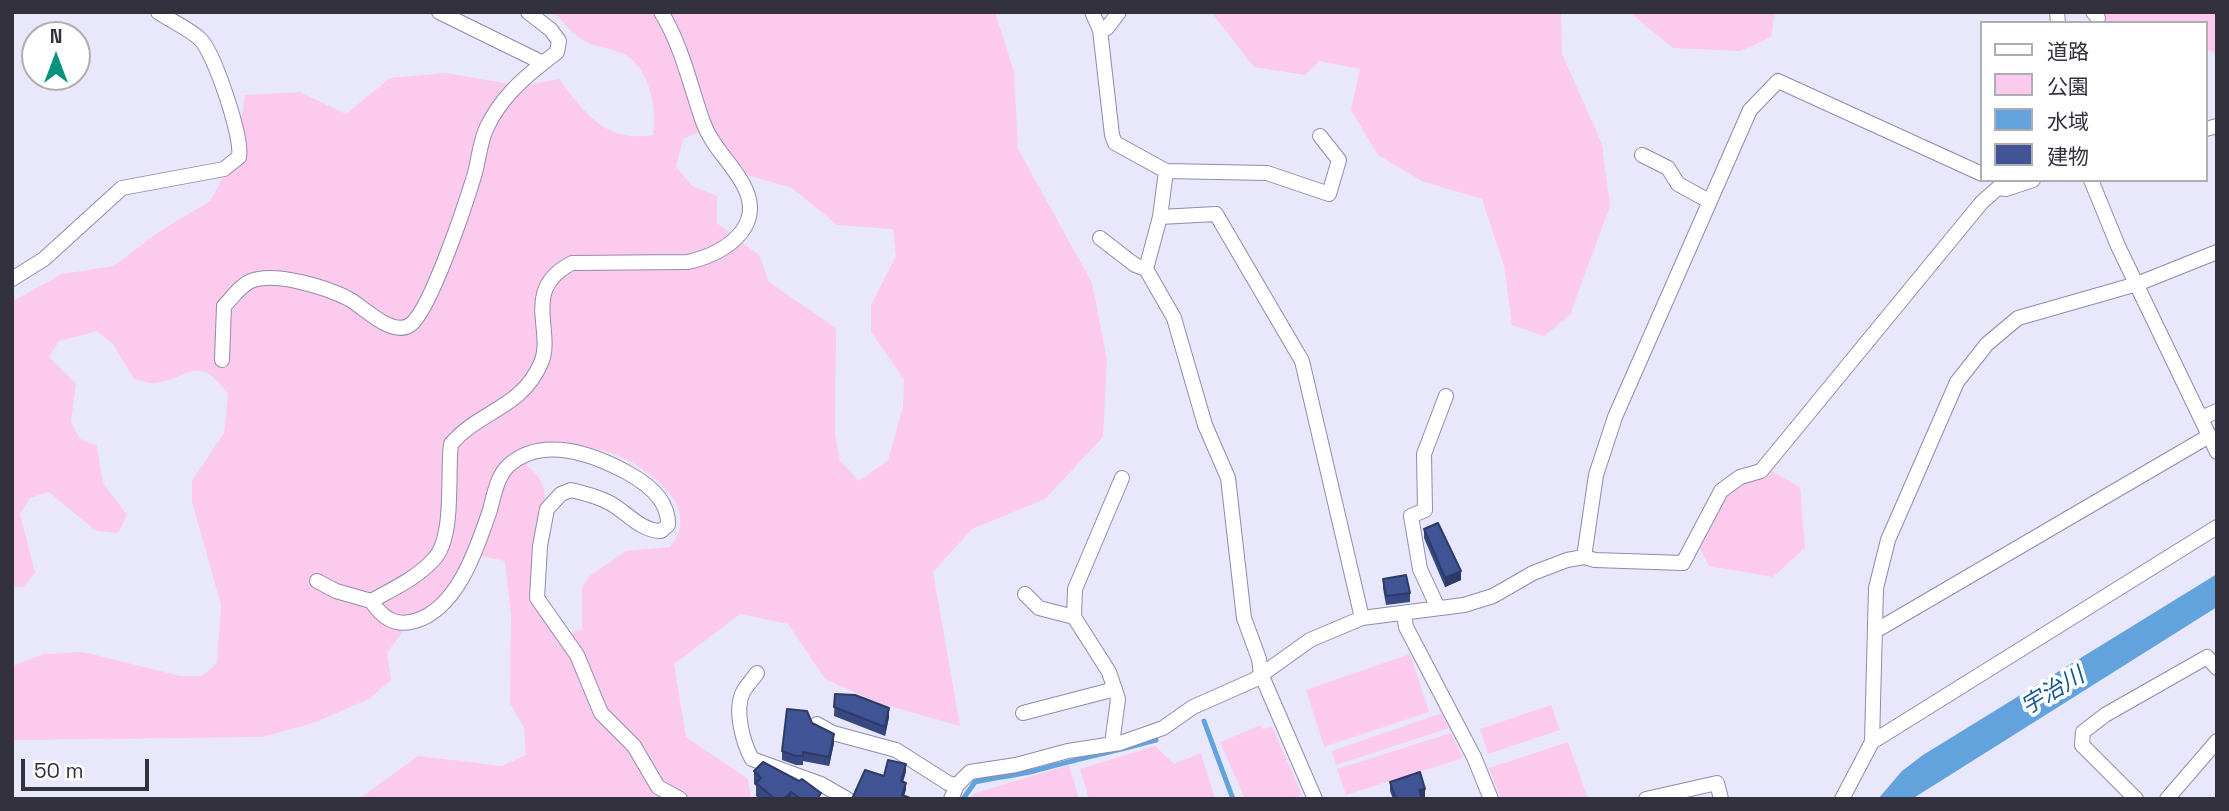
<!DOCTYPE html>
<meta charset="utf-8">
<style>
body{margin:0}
#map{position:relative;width:2229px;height:811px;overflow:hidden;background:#e9e7fb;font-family:"Space Grotesk","Noto Sans JP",sans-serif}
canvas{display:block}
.frame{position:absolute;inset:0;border:14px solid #33313e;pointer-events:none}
.legend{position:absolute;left:1980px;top:21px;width:228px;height:161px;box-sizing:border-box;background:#fff;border:2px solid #adadb2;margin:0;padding:9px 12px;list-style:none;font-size:21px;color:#33313e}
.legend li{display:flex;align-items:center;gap:14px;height:35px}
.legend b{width:35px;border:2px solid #adadb2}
.north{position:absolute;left:21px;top:21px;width:70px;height:70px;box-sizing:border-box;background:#fff;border:2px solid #adadb2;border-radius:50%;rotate:0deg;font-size:19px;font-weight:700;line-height:28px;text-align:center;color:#33313e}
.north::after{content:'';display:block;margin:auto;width:24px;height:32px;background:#069480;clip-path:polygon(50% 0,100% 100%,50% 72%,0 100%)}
.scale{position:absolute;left:21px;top:759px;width:128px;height:32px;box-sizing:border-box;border:4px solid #33313e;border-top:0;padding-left:9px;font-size:21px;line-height:24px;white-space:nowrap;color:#33313e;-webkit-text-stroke:5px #fff;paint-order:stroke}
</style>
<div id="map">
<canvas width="2229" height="811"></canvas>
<div class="frame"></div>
<ul class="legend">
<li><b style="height:9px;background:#fff"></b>道路</li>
<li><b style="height:19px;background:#fbcaec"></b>公園</li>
<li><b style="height:19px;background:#63a3dd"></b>水域</li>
<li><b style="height:19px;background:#415495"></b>建物</li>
</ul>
<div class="north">N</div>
<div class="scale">50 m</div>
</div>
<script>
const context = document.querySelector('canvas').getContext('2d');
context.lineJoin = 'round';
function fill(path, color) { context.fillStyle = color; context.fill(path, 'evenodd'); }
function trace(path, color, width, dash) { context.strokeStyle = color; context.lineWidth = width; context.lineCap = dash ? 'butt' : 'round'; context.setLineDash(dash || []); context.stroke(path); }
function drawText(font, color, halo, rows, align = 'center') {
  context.font = font + ' "Space Grotesk","Noto Sans JP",sans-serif'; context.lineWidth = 7; context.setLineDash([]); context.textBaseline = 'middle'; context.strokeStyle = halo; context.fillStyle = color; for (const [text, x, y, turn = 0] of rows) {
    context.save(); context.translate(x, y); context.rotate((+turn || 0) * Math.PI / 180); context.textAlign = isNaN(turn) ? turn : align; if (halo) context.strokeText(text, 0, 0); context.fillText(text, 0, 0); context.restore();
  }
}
const green = new Path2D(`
 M553,12h442l19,60 4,77 74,134 15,77 -4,77 -58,62 -73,30 -39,43 27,154 -81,-23 -54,-24 -37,-55 -48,-10 -66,50 12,73 62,42 3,20h-392l59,-43 84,10 24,-11 -2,-27 -14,-25 1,-87 -6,-55 -29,-6 -44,69 -29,7 -16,22 4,27 -22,19 -53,23 -53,15 -251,3v-74l32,-12 39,-2 97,24h22l15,-13 4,-58 -29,-103v-21l32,-48 4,-40c-32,-40 -36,-16 -72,-10 -7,1 -16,-3 -22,-4l-21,-35 -16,-13 -38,10 -10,16 27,27 -5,38 9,17 17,7 6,37 24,32 -9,18 -22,-2 -47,-39 -19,6 -10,16 15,59 -12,14h-11l1,-286 49,-27 52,-8 46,-35 50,-30 27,-49 8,-57 55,-3 46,22 44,-36 55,-5 77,13 37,-7c26,34 46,64 94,56 4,-28 -4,-74 -36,-84 -13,-4 -24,-4 -36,-12 -10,-7 -19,-18 -28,-27zM708,128l36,46 48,14 45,37 56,4 3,27 -25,49v27l33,47 -1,28 -15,53 -29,21 -19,-20 -5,-27 1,-106 -67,-46 -10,-27 -42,-32v-27l-25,-10 -16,-20 7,-27zM572,443c13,4 29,6 42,11 35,14 90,54 56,93l-44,4 -35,24 -9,12v42l-12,5c-7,-5 -17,-11 -21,-18 -6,-9 -11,-26 -13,-36 -5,-37 30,-87 -9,-114l1,-13 12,-9z
 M1211,12h350l1,42 40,90 8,62 -40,109 -26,21 -32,-11 -8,-59 -22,-67 -60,-18 -44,-26 -27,-45 9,-41 -41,-8 -14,14 -51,-8z
 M1629,12h146l-4,25 -31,14 -67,-3z
 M2097,12h120v43l-11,-7v-25h-114z
 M1764,467l36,20 5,61 -32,29 -64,-11 -9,-18 12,-22 14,-38z
 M1410,654l19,58 -105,35 -18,-57z
 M1551,705l9,25 -72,24 -8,-25z
 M1442,713l7,15 -113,37 -4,-14z
 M1261,725l2,4 9,-2 30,68 -14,4h-43l-25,-57z
 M1451,733l12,25 -117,37 -9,-26z
 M1568,742l20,57h-87l-12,-31z
 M1155,746l19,18 27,-11 14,46h-126l-9,-30z
 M1069,765l10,34h-106l-1,-5z`);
const water = new Path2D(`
 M2217,574v33l-305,192h-34l24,-28 21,-16z`);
const stream = new Path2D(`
 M1204,721l29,78
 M963,799l12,-17c19,-5 39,-6 59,-11 40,-11 81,-20 122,-31`);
const street = new Path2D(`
 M439,12l104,51 14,-11 2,-11 -8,-11 -23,-18
 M661,12c21,34 29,73 42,110 9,25 29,41 41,64 22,42 -21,68 -56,76l-116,1c-52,27 -17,68 -31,100 -20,46 -61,47 -90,81 -4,30 4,93 -17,115 -17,19 -41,30 -63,42 11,16 23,26 44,20 43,-13 62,-73 75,-111 4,-15 7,-33 18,-44 34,-32 87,-11 120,7 20,11 41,28 40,52l-7,6c-21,0 -35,-20 -53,-29 -12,-6 -24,-9 -37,-12l-10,4 -14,15 -7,37 -3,52 40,57 24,58 33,33 24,41 22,12
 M1092,12l8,18 12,105 3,8 51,28 -6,46 -14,52 28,49 31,107 23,53 16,140 15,41 2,15 54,125
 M2057,12l1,11
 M2093,12l5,6
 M1100,30l7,-2 12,-16
 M2206,129l11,-3
 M1642,155l26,13 10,16 31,17
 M1166,171l101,2 62,21 10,-34 -19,-24
 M2091,180l27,66 99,206
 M1160,217l56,-3 86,147 60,257
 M1100,238l35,27 11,4
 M12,279l32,-20 78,-71 102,-19 15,-12c4,-19 -25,-105 -39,-118 -12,-11 -29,-18 -42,-27
 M222,360l2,-54c8,-8 17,-21 27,-25 24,-10 77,7 98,18 16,9 43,38 61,26 20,-13 57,-125 65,-152 4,-15 5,-32 12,-46 13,-27 33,-46 56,-64
 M2201,418l16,-7
 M1584,557l12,-82 19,-58 135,-307 28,-29 204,93
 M317,581l19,10 35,10
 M1025,594l14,14 35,9
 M1438,608l-18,-39 -9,-53 14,-6 -1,-56 22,-58
 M1404,615l2,12 68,130 17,42
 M1877,630l332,-194
 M757,673c-4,6 -10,12 -14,19 -9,18 0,51 9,67l69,25 26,15
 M1023,713l92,-24
 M817,724l16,9 63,17 52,33 9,2
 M1872,742l345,-215
 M1112,744l6,-45 -9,-27 -35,-55 1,-28 47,-111
 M951,799l6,-14 13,-13 46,-7 52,-14 52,-8 43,-15 30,-21 61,-27 56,-40 52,-22 102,-13 29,-9 40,-23 34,-13 17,-3 11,3 88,3 38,-72 19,-14 21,-6 221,-269 16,-14 8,1 27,-9
 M1646,799l71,-16 4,16
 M1842,799l30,-57 4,-154 12,-48 69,-158 30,-38 31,-26 119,-34 80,-32
 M2136,799l-54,-54 1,-13 22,-17 102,-58 10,11
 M2167,799l50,-58`);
const wall = new Path2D(`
 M1424,529l37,51 -16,7 -21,-49z
 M1383,579l27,14v9l-24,3 -3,-17z
 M835,694l54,23 -4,19 -51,-20z
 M812,723l22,20 -5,23 -26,-5v4h-7l-14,-5v-9z
 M754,771l67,28h-61l-4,-3v-10l-2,-2z
 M1390,782l35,16 -3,1h-29l-3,-8z`);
const shadedWall = new Path2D(`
 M1461,571v9l-16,7v-9z
 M889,708v9l-4,19v-9z
 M834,734v9l-5,23v-9z
 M906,764v8l-5,17v-8z
 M906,783v7l-3,9 -1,-4z
 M1425,789v9l-4,1 -2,-9z
 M791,792v7h-7z`);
const building = new Path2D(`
 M1438,523l23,48 -16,7 -21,-49z
 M1406,575l4,18 -24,3 -3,-17z
 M835,694l20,1 34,13 -4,19 -51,-20z
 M787,709l20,2 5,12 22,11 -5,23 -26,-5v4h-7l-14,-5z
 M888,760l18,4 -5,17 5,2 -4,12 11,4h-61l13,-29 19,6z
 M763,762l36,19 3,-2 19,14 -4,6h-16l-10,-7 -7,7h-9l-19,-16 5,-5 -7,-7z
 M1420,772l5,17 -6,1 3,9h-26l-6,-17z`);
const waterNames = [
 ["宇治川",2053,692,-31]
];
fill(green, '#fbcaec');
fill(water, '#63a3dd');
trace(stream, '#63a3dd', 5);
trace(street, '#908baa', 16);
trace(street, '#fff', 14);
fill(wall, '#384880');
fill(shadedWall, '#2e3b68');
fill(building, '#415495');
trace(building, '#2e3b68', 2);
drawText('italic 23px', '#125b91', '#fff', waterNames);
</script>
